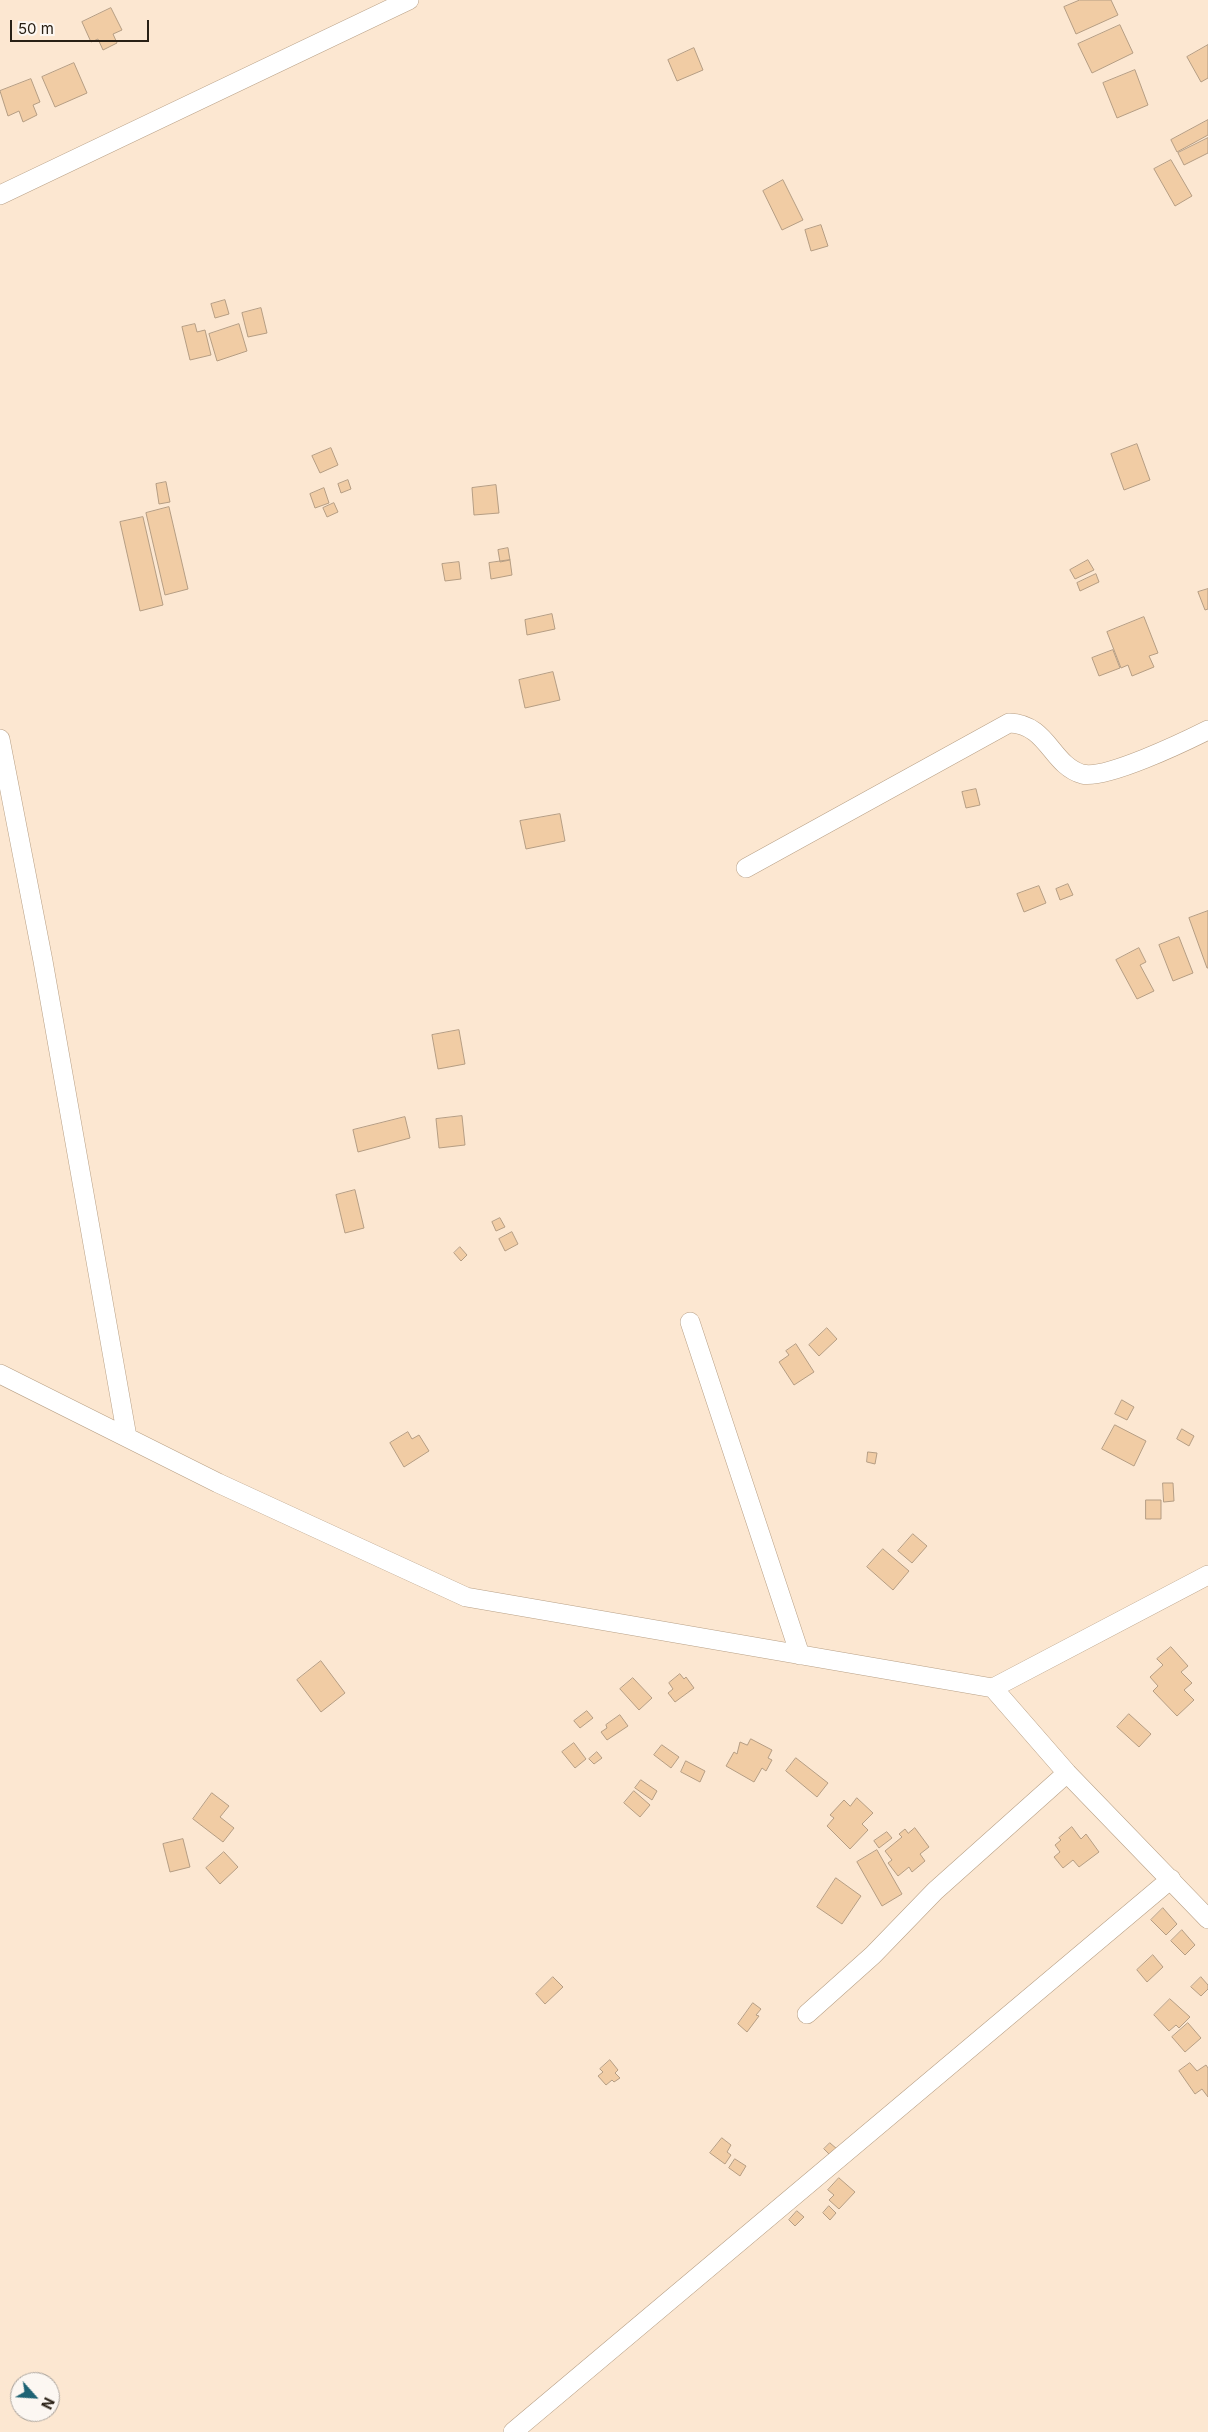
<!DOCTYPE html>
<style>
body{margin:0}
#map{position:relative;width:1208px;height:2432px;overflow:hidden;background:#fce7d1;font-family:Inter,sans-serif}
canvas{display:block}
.north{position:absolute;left:10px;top:2372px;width:50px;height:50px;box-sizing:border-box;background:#fcf7f2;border:1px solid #a8a19a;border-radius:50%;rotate:116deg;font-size:14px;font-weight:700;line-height:20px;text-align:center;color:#292015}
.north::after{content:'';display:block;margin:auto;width:18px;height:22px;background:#1e6374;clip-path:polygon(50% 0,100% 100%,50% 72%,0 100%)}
.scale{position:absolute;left:10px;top:20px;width:139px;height:22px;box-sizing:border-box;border:2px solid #292015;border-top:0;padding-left:6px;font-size:15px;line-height:18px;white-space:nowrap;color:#292015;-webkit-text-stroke:4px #fcf7f2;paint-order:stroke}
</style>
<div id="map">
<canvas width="1208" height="2432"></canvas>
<div class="north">N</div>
<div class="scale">50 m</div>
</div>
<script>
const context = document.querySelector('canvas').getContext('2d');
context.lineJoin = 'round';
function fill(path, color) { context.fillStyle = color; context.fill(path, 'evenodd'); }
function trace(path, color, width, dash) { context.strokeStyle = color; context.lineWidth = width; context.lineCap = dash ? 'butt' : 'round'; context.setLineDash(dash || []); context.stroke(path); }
const building = new Path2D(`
 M1080,0h31l7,15 -42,19 -12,-27z
 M111,8l11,22 -9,4 4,9 -14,7 -5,-11 -7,3 -9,-20z
 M1120,25l13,28 -41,20 -14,-29z
 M1208,45v33l-7,4 -14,-25z
 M694,48l9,22 -26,11 -9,-21z
 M74,63l13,30 -32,14 -13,-30z
 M1135,70l13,35 -31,13 -14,-35z
 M31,79l9,23 -7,3 4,10 -14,7 -4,-11 -11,5 -8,-25z
 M1208,120v15l-31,17 -6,-12z
 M1208,138v15l-24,12 -6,-12z
 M1171,160l21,36 -17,10 -21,-37z
 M783,180l20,40 -21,10 -19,-39z
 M821,225l7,21 -17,5 -6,-21z
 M225,300l4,14 -14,4 -4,-14z
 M261,308l6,25 -19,4 -6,-24z
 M195,324l2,8 8,-2 6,25 -21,5 -8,-33z
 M239,324l8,27 -30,10 -8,-27z
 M1137,444l13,36 -26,10 -13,-36z
 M331,448l7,17 -18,8 -8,-17z
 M348,480l3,9 -10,4 -3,-9z
 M166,482l4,20 -11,2 -3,-20z
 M496,485l3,28 -25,2 -2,-27z
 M324,488l5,15 -14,5 -5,-14z
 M334,503l4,9 -11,5 -4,-9z
 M169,507l19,82 -23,6 -19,-82z
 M143,517l20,88 -23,6 -20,-89z
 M508,548l2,12 -10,2 -2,-12z
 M510,560l2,15 -21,4 -2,-16z
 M1088,560l6,10 -19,9 -5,-9z
 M459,562l2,17 -16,2 -3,-17z
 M1096,574l3,8 -19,9 -3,-8z
 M1208,589v20l-3,1 -7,-18z
 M552,614l3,15 -28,6 -2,-15z
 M1144,617l14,36 -9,3 5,11 -22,9 -4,-11 -7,3 -14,-36z
 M1113,650l7,18 -21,8 -7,-18z
 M553,672l7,28 -35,8 -6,-28z
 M976,789l4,16 -14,3 -4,-16z
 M560,814l5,27 -39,8 -6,-28z
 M1068,884l5,11 -13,5 -4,-11z
 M1039,886l7,17 -22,9 -7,-18z
 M1208,911v57h-1l-18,-50z
 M1179,937l14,36 -20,8 -14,-36z
 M1139,948l7,14 -6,3 14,26 -17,8 -21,-39z
 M459,1030l6,34 -27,5 -6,-34z
 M462,1116l3,29 -26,3 -3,-29z
 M405,1117l5,21 -52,14 -5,-22z
 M355,1190l9,38 -19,5 -9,-38z
 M500,1218l5,9 -9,4 -4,-9z
 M512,1232l6,12 -13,7 -6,-12z
 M460,1247l7,8 -6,6 -7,-8z
 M827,1328l10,11 -18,17 -10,-11z
 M796,1344l18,28 -20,13 -15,-23 10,-7 -3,-4z
 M1122,1400l12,7 -7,13 -12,-6z
 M1115,1425l31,16 -12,25 -32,-17z
 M1182,1429l12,7 -5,10 -12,-7z
 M408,1432l4,7 7,-4 10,16 -25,16 -14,-24z
 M868,1452l9,1 -2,11 -8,-2z
 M1163,1483h10l1,18 -10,1z
 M1146,1500h15v19h-15z
 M913,1534l14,12 -15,17 -14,-12z
 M883,1549l26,22 -16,19 -26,-23z
 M1171,1647l17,19 -7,6 11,11 -8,7 10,10 -17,16 -24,-25 5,-5 -8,-9 13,-12 -6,-6z
 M321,1661l24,32 -24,19 -24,-32z
 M680,1674l4,5 2,-2 8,11 -19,14 -7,-9 5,-4 -4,-6z
 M633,1678l19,20 -13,12 -19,-21z
 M587,1711l6,7 -13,10 -6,-7z
 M1129,1714l22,20 -12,13 -22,-20z
 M620,1715l8,11 -21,14 -6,-8 6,-4 -1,-3z
 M751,1739l21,11 -4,8 4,2 -6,11 -4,-3 -8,14 -28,-16 8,-14 3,2 3,-12 7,3z
 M574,1743l12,16 -11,9 -13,-16z
 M662,1745l17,12 -8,11 -17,-13z
 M597,1752l5,6 -8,6 -5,-5z
 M796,1758l32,25 -11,14 -31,-26z
 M686,1761l19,10 -5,11 -19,-10z
 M641,1780l16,11 -5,9 -17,-12z
 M634,1791l16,14 -10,12 -16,-14z
 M212,1793l17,13 -9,11 14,11 -11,14 -30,-23z
 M857,1798l16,15 -11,11 6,6 -18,19 -23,-23 7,-8 -4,-3 14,-15 6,6z
 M1072,1827l9,12 5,-5 13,18 -20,15 -6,-7 -10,8 -9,-11 6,-5 -5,-7 6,-5 -2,-2z
 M915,1828l14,19 -9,7 5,7 -13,11 -3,-5 -11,9 -10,-13 4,-3 -7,-9 17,-14 -3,-3 6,-5 3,4z
 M887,1832l5,6 -13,10 -5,-7z
 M183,1839l7,28 -20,5 -7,-28z
 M877,1850l25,44 -20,12 -25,-44z
 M224,1852l14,15 -18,17 -14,-16z
 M836,1878l25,18 -19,28 -25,-17z
 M1163,1908l14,16 -11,11 -15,-15z
 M1182,1930l13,15 -10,10 -14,-14z
 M1153,1955l10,12 -16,15 -10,-12z
 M553,1977l10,10 -18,17 -9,-10z
 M1201,1977l7,8v4l-7,7 -10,-9z
 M1170,1999l20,18 -11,11 -3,-3 -7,6 -15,-16z
 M753,2003l8,6 -5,6 3,1 -12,16 -9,-8z
 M1188,2023l13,15 -16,14 -13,-15z
 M610,2060l8,10 -3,3 5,5 -6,4 -2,-2 -6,5 -8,-9 5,-4 -3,-3z
 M1190,2063l7,8 9,-6 2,3v29l-6,-8 -7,5 -16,-23z
 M722,2138l9,7 -4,7 4,3 -6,9 -15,-11z
 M830,2143l7,6 -6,7 -7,-7z
 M735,2159l11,7 -6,10 -11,-8z
 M839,2178l16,14 -16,17 -10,-9 5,-5 -6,-5z
 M829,2206l7,7 -6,7 -7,-7z
 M797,2211l7,6 -9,9 -6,-6z`);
const street = new Path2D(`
 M0,195l409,-195
 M0,739l43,222 84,476
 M746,868l263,-145c39,1 42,42 73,51 23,6 102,-32 126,-44
 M690,1322l110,333
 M0,1374l218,109 248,114 527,91 215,-113
 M993,1688l74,85 141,146
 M807,2014l66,-59 62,-64 132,-118
 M513,2432l658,-553`);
fill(building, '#f1cca4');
trace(building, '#b59d83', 1);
trace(street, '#b8a086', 20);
trace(street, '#fff', 19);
</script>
